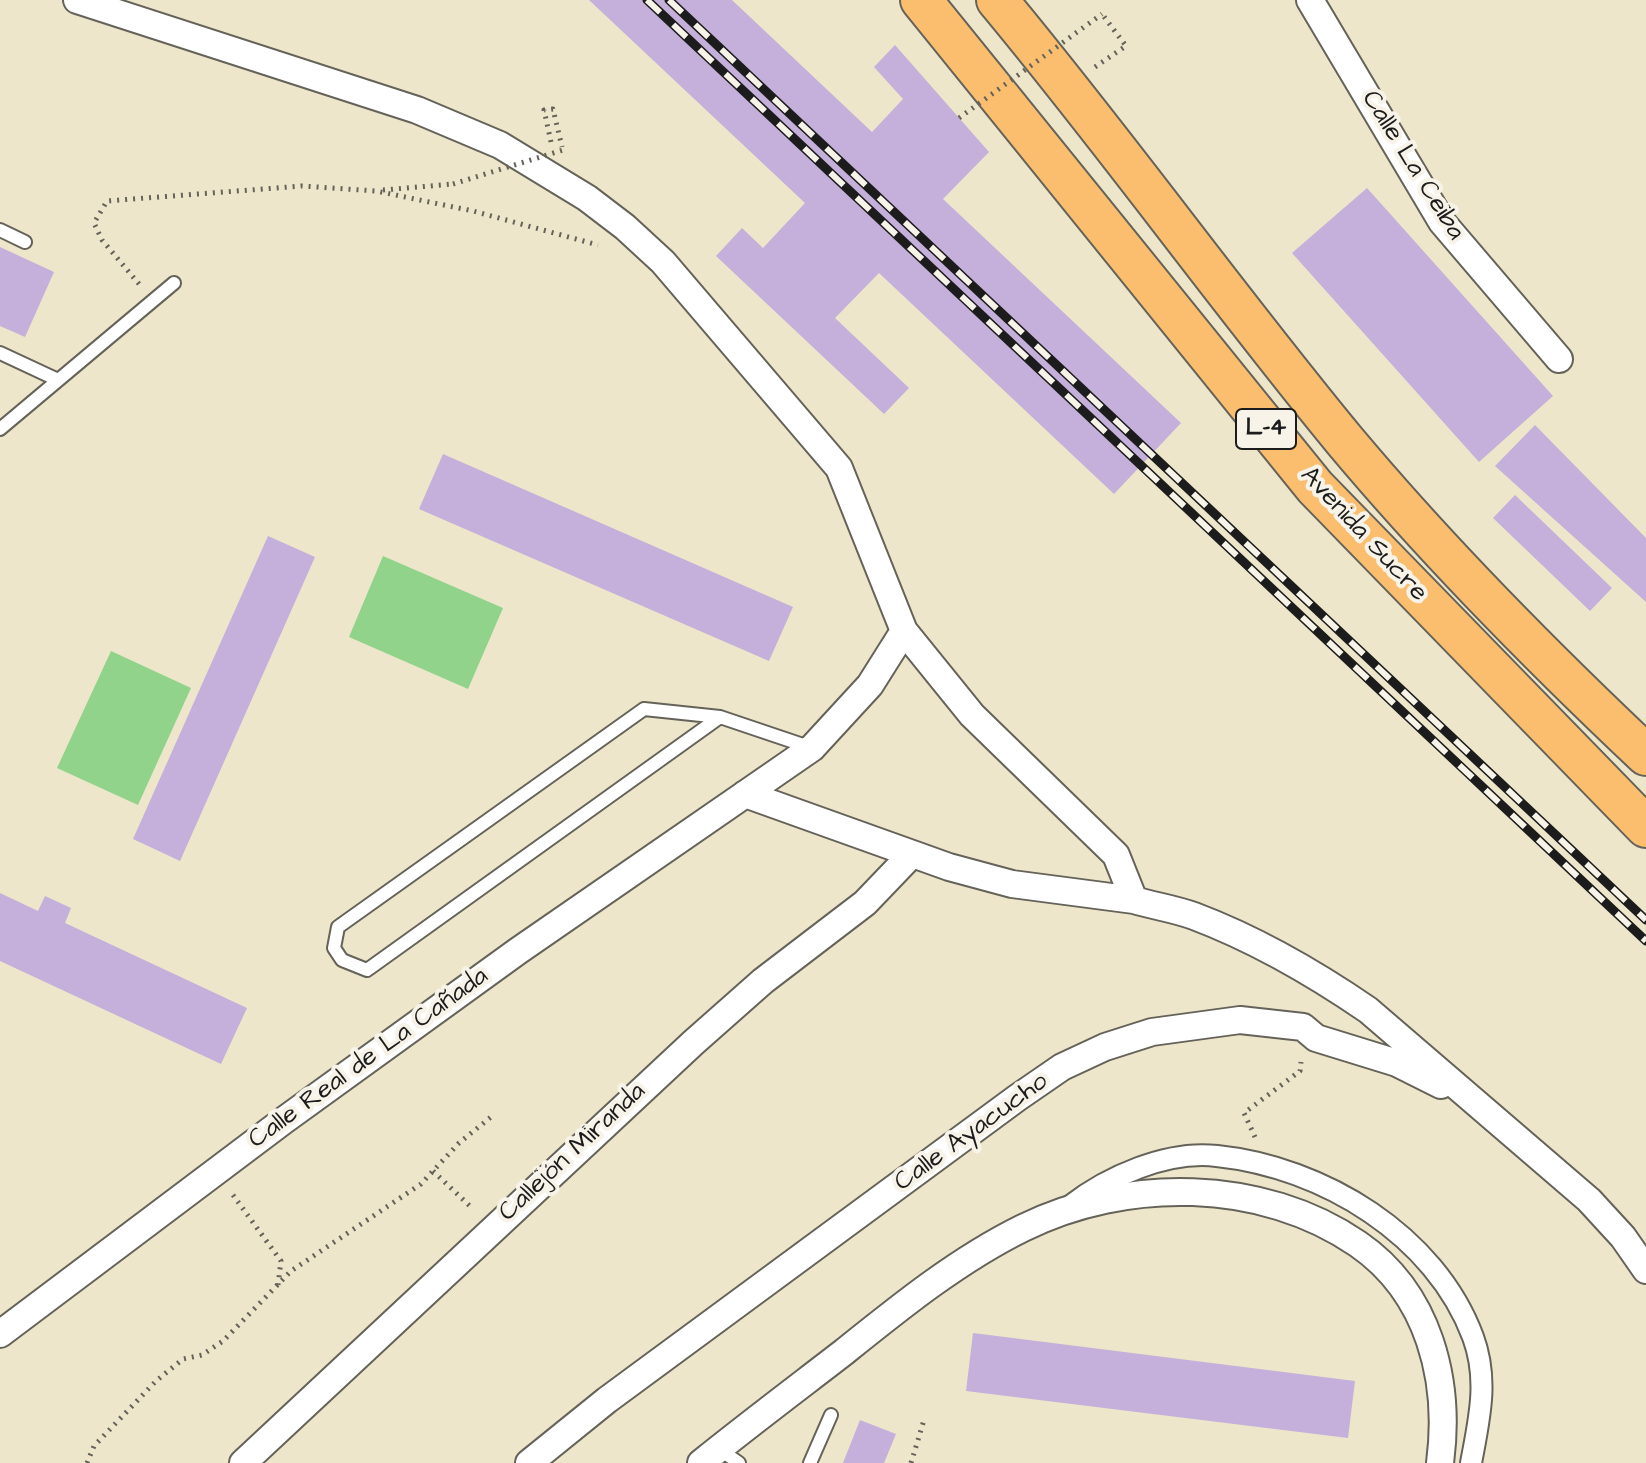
<!DOCTYPE html>
<meta charset="utf-8">
<style>
body{margin:0}
canvas{display:block;background:#ede6ca}
</style>
<canvas width="1646" height="1463"></canvas>
<script>
const context = document.querySelector('canvas').getContext('2d');
context.lineJoin = 'round';
function fill(path, color) { context.fillStyle = color; context.fill(path, 'evenodd'); }
function trace(path, color, width, dash) { context.strokeStyle = color; context.lineWidth = width; context.lineCap = dash ? 'butt' : 'round'; context.setLineDash(dash || []); context.stroke(path); }
function drawText(font, color, halo, rows, align = 'center') {
  context.font = font + ' "Architects Daughter",sans-serif'; context.lineWidth = 8; context.setLineDash([]); context.textBaseline = 'middle'; context.strokeStyle = halo; context.fillStyle = color; for (const [text, x, y, turn = 0] of rows) {
    context.save(); context.translate(x, y); context.rotate((+turn || 0) * Math.PI / 180); context.textAlign = isNaN(turn) ? turn : align; if (halo) context.strokeText(text, 0, 0); context.fillText(text, 0, 0); context.restore();
  }
}
const green = new Path2D(`
 M383,556l120,52 -35,81 -119,-52z
 M111,651l80,37 -53,117 -81,-37z`);
const building = new Path2D(`
 M589,0h143l140,132 31,-33 -29,-32 21,-22 94,107 -46,47 238,224 -67,71 -235,-221 -44,45 74,70 -25,26 -168,-158 26,-28 21,20 42,-45z
 M1367,188l186,208 -74,66 -187,-209z
 M0,247l54,25 -29,65 -25,-11z
 M1535,425l111,113v64l-151,-136z
 M443,454l350,153 -24,54 -350,-152z
 M1515,495l97,93 -22,23 -97,-93z
 M268,536l47,21 -135,304 -47,-22z
 M0,893l38,18 7,-15 26,12 -6,15 182,85 -26,56 -221,-103z
 M973,1333l382,48 -7,57 -382,-47z
 M860,1420l36,14 -12,29h-41z`);
const path = new Path2D(`
 M1095,67l31,-21 -24,-32
 M551,142l-7,-32 9,-1 9,38
 M383,190l70,-6
 M139,284l-37,-44 -8,-17 13,-22 195,-15 74,5 97,20 125,34
 M1255,1137l-11,-24 56,-42 1,-9
 M433,1171l40,38
 M233,1195l48,66 -3,24
 M87,1463l7,-17 62,-65 27,-22 19,-4 21,-14 68,-70 130,-87 38,-41 32,-26
 M911,1463l13,-43`);
const service = new Path2D(`
 M0,230l25,12
 M0,353l58,27
 M0,429l174,-146
 M720,717l-353,253 -25,-10 -8,-12 4,-21 306,-218 76,8 89,30
 M719,1449l20,14
 M810,1463l21,-48`);
const pedestrian = new Path2D(`
 M1070,1206c37,-29 97,-56 147,-50 106,11 218,79 256,181 16,43 6,83 -2,126`);
const minor = new Path2D(`
 M77,0l340,110 83,35 87,53 38,29 38,35 176,206 65,163 68,84 144,140 18,45c20,6 41,9 60,16 61,23 120,57 174,94l221,190 34,37 23,33
 M1310,0l132,222 117,137
 M745,794l204,73 63,17 122,16
 M0,1334l283,-213 235,-170 294,-203 58,-63 34,-54
 M243,1463l451,-421 69,-61 102,-78 47,-49
 M529,1463l78,-63 410,-302 45,-31 43,-20 47,-15 88,-12 63,7 13,11 81,25 44,22
 M701,1463c47,-38 95,-74 143,-111 56,-45 114,-92 179,-124 103,-51 239,-50 335,16 71,49 93,136 82,219`);
const primary = new Path2D(`
 M921,0l394,487 331,340
 M997,0c120,144 229,297 348,441 93,111 196,215 301,314`);
const rail = new Path2D(`
 M647,0l999,941
 M669,0l977,920`);
const pathBridge = new Path2D(`
 M959,118l143,-104
 M453,184l110,-34`);
const shields = [
 [1266,429,60]
];
const shieldNames = [
 ["L-4",1266,429]
];
const streetNames = [
 ["Calle La Ceiba",1412,166,58],
 ["Avenida Sucre",1363,535,47],
 ["Calle Real de La Cañada",369,1059,-36],
 ["Calle Ayacucho",972,1133,-36],
 ["Callejón Miranda",573,1153,-43]
];
fill(green, '#91d38b');
fill(building, '#c4b0db');
trace(service, '#656359', 16);
trace(pedestrian, '#656359', 24);
trace(minor, '#656359', 30);
trace(primary, '#656359', 44);
trace(path, '#656359', 5, [2, 6]);
trace(service, '#fff', 12);
trace(pedestrian, '#fff', 20);
trace(minor, '#fff', 26);
trace(primary, '#fabe6e', 40);
trace(rail, '#1c1c1c', 9);
trace(rail, '#f7f3e8', 6, [18]);
trace(pathBridge, '#656359', 5, [2, 6]);
for (const [x, y, w] of shields) { const box = new Path2D(); box.roundRect(x - w / 2, y - 20, w, 40, 6); context.fillStyle = '#f7f3e8'; context.fill(box); trace(box, '#1c1c1c', 2); }
drawText('bold 24px', '#1c1c1c', null, shieldNames);
drawText('26px', '#1c1c1c', '#f7f3e8', streetNames);
</script>
